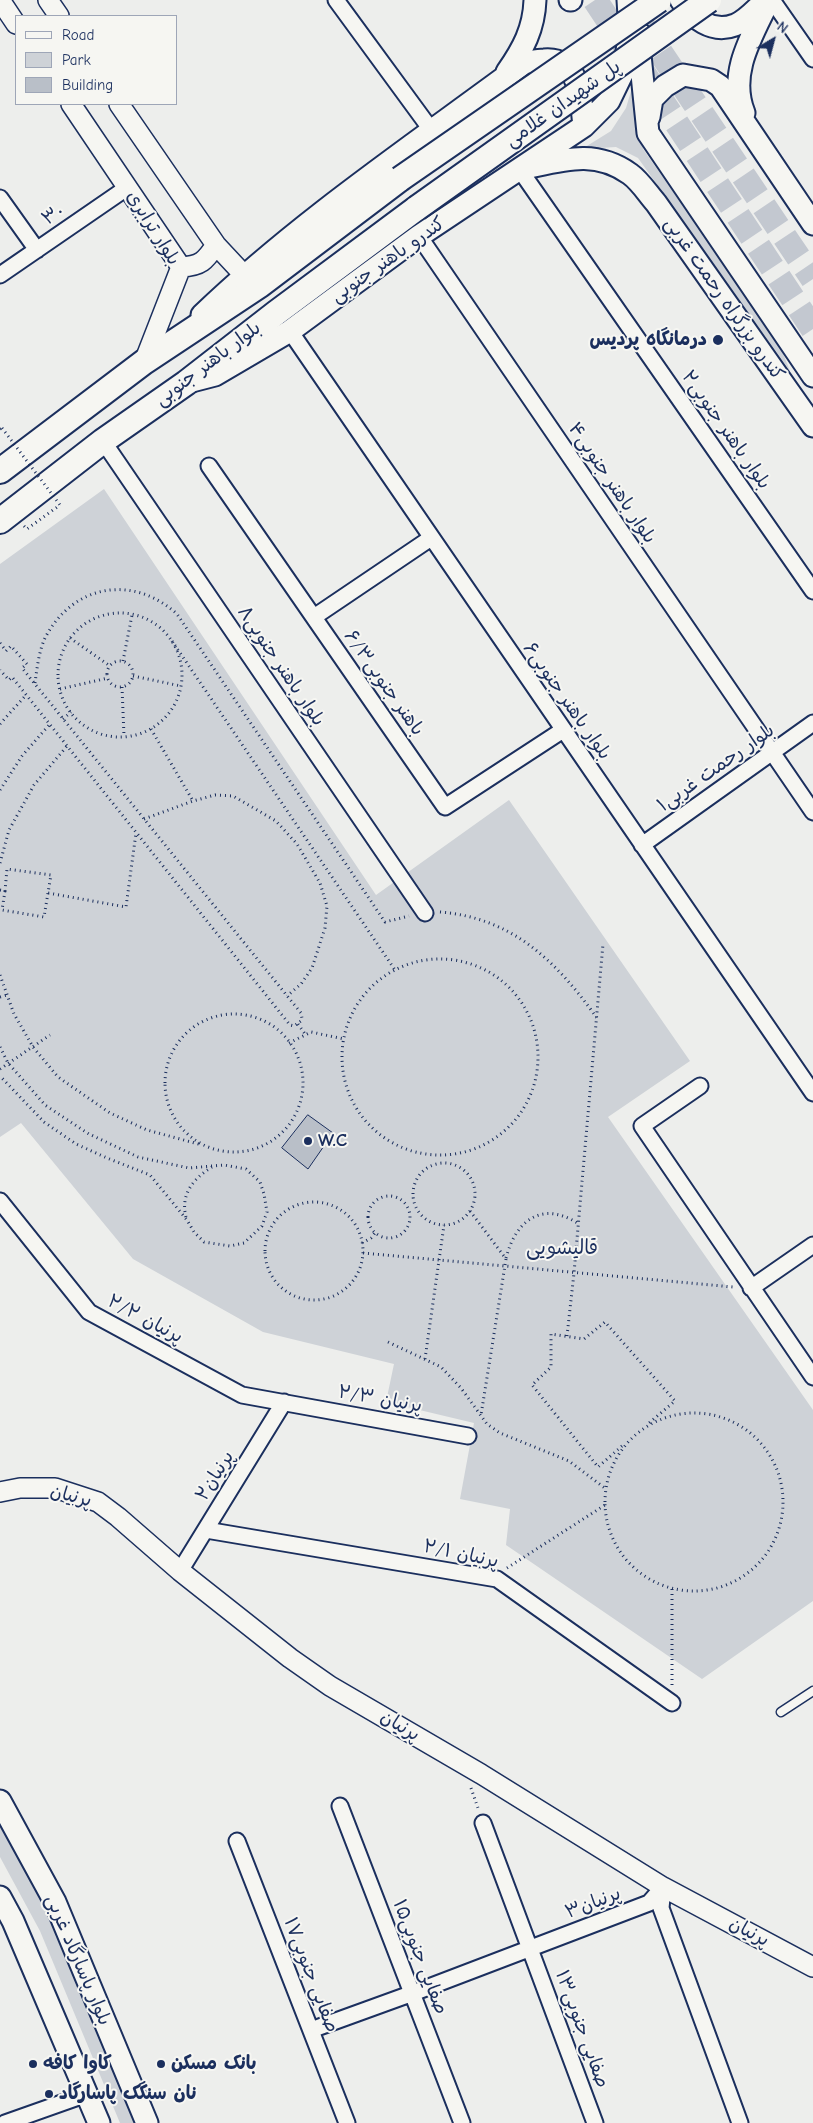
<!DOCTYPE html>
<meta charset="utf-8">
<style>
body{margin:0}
#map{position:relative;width:813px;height:2123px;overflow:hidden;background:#edeeec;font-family:"Comic Neue",sans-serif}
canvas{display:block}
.legend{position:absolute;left:15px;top:15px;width:162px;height:90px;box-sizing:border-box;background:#f6f6f2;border:1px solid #9ea6b7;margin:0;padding:6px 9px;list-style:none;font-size:15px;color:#1b2f5e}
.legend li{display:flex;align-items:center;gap:10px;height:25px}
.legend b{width:25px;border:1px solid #9ea6b7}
.north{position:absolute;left:748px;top:15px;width:50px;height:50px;-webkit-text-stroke:4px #f6f6f2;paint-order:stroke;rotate:37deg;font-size:14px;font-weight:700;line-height:20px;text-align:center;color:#1b2f5e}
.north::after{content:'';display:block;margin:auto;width:18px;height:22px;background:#1b2f5e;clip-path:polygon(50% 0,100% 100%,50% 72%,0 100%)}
</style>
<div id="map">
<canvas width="813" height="2123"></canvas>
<ul class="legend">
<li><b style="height:6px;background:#f6f6f2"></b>Road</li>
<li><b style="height:14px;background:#ced2d7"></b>Park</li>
<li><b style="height:14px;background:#b9bfc8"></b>Building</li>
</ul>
<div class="north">N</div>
</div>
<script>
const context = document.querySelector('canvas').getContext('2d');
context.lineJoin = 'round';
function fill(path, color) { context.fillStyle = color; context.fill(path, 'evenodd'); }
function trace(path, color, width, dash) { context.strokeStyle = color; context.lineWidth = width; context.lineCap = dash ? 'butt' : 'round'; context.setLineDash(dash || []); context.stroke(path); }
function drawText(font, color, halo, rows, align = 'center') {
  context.font = font + ' "Comic Neue","Playpen Sans Arabic",sans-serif'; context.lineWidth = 4; context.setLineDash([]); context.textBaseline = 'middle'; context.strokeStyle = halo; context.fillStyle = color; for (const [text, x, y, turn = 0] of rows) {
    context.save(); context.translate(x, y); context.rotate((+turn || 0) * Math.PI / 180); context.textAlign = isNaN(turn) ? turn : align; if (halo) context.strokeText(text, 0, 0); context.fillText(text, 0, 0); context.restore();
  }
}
const green = new Path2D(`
 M634,81l9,68 135,192 12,30 -152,-213 -22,-11 -34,2 29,-18 15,-23z
 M104,489l272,406 133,-95 181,261 -82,56 205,293v191l-111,78 -196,-134 4,-36 -50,-10 14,-76 -88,-21 8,-38 -131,-32 -130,-73 -112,-136 -21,14v-573z
 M0,1826c56,93 95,196 135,297h-15l-80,-192 -40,-74z`);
const building = new Path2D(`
 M308,1115l25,18 -25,36 -26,-21z`);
const trunkTunnel = new Path2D(`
 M595,0l218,329
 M640,22l173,257`);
const path = new Path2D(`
 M0,429l2,-1
 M24,526l3,3 33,-24
 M58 675a62 62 0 1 1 124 0a62 62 0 1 1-124 0Z
 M70,638l40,28
 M172,641l223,329
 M0,643l6,8 5,-5 16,18 -5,4 279,345 1,5 -1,3 -7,5 -4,-1 -278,-348 -3,3 -9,-10
 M123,661l9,-46
 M107 674a13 13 0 1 1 26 0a13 13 0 1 1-26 0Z
 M133,676l48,10
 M35,683c2,-15 4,-32 10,-45 28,-54 88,-64 132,-24l208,308 24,-6
 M122,687l2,49
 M60,689l48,-11
 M63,719l8,-7
 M0,724l26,-29
 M151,729l42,72
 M0,790l22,-34 28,-32
 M144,819l49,-18 22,-6 18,1 43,25 21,23 23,39 7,23 -2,22 -13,40 -11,16 -14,12
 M0,863l9,-33 25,-45 33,-39
 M0,890l5,1 2,-22 44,6 -3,18 78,14 10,-74
 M5,891l-3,19 42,7 4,-24
 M440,912c73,6 116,49 157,106
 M342 1057a98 98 0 1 1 196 0a98 98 0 1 1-196 0Z
 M0,975l14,39 19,33 25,30 52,36 37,17 55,15
 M0,997l7,-2
 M165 1083a69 69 0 1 1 138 0a69 69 0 1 1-138 0Z
 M298,1024l7,10
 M289,1043l22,-11 33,7
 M0,1047l8,16 37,42 44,29 49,23 51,11 35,-3 22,4 14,13 4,12 3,18 -5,14 -18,17 -14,3 -26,-4 -10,-10 -7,-12 -37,-45 -43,-17 -31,-14 -32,-22 -44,-46
 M0,1069l50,-34
 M413 1194a31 31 0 1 1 62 0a31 31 0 1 1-62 0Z
 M368 1217a21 21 0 1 1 42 0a21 21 0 1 1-42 0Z
 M265 1251a49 49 0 1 1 98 0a49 49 0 1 1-98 0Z
 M470,1211l36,48 -25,156
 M186,1217c-6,-23 8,-39 26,-50
 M362,1243l9,-5 4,-5
 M363,1253l370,34
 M506,1258c10,-38 36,-58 73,-34
 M567,1336l7,-63 29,-329
 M388,1342l53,25 20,21 26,36 13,9 69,28 37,28
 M425,1359l19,-134
 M605 1502a89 89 0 1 1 178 0a89 89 0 1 1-178 0Z
 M622,1446l-24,21 -66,-82 19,-18v-33l33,5 21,-17 70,79 -26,22
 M507,1568l98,-63
 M672,1685v-97
 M471,1788l8,23`);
const service = new Path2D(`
 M781,1712l32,-21`);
const minor = new Path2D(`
 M336,0l96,131
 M772,0l41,59
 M520,170l293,421
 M0,198l37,52
 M419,236l394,576
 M0,275l128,-88
 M290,331l523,762
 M103,441l322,472
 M209,466l236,341 118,-77
 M314,617l117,-79
 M642,845l171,-122
 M700,1086l-58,40 171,251
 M0,1201l89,111 153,83 226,41
 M751,1288l62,-43
 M206,1530l291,49 175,124
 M180,1571l104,-169
 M340,1806l122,317
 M483,1823l112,300
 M237,1841l110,282
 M663,1887l-2,21 79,215
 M311,2030l102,-37 236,-90 14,-16
 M5,2123l82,-29`);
const tertiary = new Path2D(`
 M0,0l16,24
 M48,0l11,16
 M71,104l110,163 -37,95
 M119,104l97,141 28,30
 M181,267c20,-1 24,-6 35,-22
 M0,1492l20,-4h35l43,14 20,15 62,54 110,87 40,28 151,88 182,113 150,80`);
const secondary = new Path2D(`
 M570,0h1
 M681,0c11,18 31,34 54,25 11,-4 22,-17 31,-25
 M640,34v21l8,78 165,243
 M507,72c16,-23 27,-43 28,-72
 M744,113c-16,-40 8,-77 25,-113
 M649,117l3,-18 13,-13 18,-11 28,5 9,6 93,138
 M530,167c36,-8 67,-17 100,7 10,7 18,20 26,29l157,223
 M202,315c98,-94 213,-171 322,-252 7,-1 13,-3 20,-3 36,-3 37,40 40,66
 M188,382l27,-7 75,-44 129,-95 165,-110 25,-25 15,-31 6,-38 -2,-32
 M0,1801l55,101 92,221
 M0,1897l13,24 86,202`);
const primary = new Path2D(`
 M0,471l144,-109 116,-77 140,-106
 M0,521l103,-80 83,-58 90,-70 141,-105`);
const pathBridge = new Path2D(`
 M2,428l58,77`);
const primaryBridge = new Path2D(`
 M400,179l259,-179
 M417,208l292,-208`);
const markers = [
 [718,340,6,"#1b2f5e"],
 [308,1141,5,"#1b2f5e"],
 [33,2064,5,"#1b2f5e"],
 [161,2064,5,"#1b2f5e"],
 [49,2094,5,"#1b2f5e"]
];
const streetNames = [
 ["پل شهیدان غلامی",563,104,-35],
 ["۳۰",53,215,-34],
 ["بلوار ترابری",153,228,58],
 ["کندرو باهنر جنوبی",388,260,-35],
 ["کندرو بزرگراه رحمت غربی",724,299,55],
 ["بلوار باهنر جنوبی",208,364,-37],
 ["بلوار باهنر جنوبی۲",726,430,55],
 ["بلوار باهنر جنوبی۴",612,483,56],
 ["۸بلوار باهنر جنوبی",281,666,56],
 ["۶/۳باهنر جنوبی",384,683,55],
 ["بلوار باهنر جنوبی۶",567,701,55],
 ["بلوار رحمت غربی۱",716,768,-35],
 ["پرنیان ۲/۲",145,1319,28],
 ["پرنیان ۲/۳",380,1399,10],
 ["پرنیان۲",215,1476,-58],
 ["پرنیان",71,1496,15],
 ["پرنیان ۲/۱",461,1554,12],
 ["پرنیان",400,1726,31],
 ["پرنیان۳",593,1903,-21],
 ["پرنیان",749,1932,28],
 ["صفایی جنوبی۱۵",420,1957,69],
 ["بلوار پاسارگاد غربی",78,1960,67],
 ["صفایی جنوبی۱۷",311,1975,69],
 ["صفایی جنوبی۱۳",582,2029,70]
];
const poiNames = [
 ["درمانگاه پردیس",707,340,"right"],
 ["W.C",318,1141],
 ["کاوا کافه",43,2064],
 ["بانک مسکن",171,2064],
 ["نان سنگک پاسارگاد",59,2094]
];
const neighbourhoodNames = [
 ["قالیشویی",562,1248]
];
fill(green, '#ced2d7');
fill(building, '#b9bfc8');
trace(building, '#1b2f5e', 1);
trace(trunkTunnel, '#c3c8d0', 25, [25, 12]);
trace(service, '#1b2f5e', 11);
trace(minor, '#1b2f5e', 19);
trace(tertiary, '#1b2f5e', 22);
trace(secondary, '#1b2f5e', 25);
trace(primary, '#1b2f5e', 28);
trace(path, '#1b2f5e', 3, [1, 4]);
trace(service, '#f6f6f2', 8);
trace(minor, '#f6f6f2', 15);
trace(tertiary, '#f6f6f2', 19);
trace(secondary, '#f6f6f2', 21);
trace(primary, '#f6f6f2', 24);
trace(primaryBridge, '#1b2f5e', 28, []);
trace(pathBridge, '#1b2f5e', 3, [1, 4]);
trace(primaryBridge, '#f6f6f2', 24);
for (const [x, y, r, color] of markers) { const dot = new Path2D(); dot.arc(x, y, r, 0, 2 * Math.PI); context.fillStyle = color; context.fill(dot); trace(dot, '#f6f6f2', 2); }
drawText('19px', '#1b2f5e', '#f6f6f2', streetNames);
drawText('bold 19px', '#1b2f5e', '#f6f6f2', poiNames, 'left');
drawText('20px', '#1b2f5e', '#f6f6f2', neighbourhoodNames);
</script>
